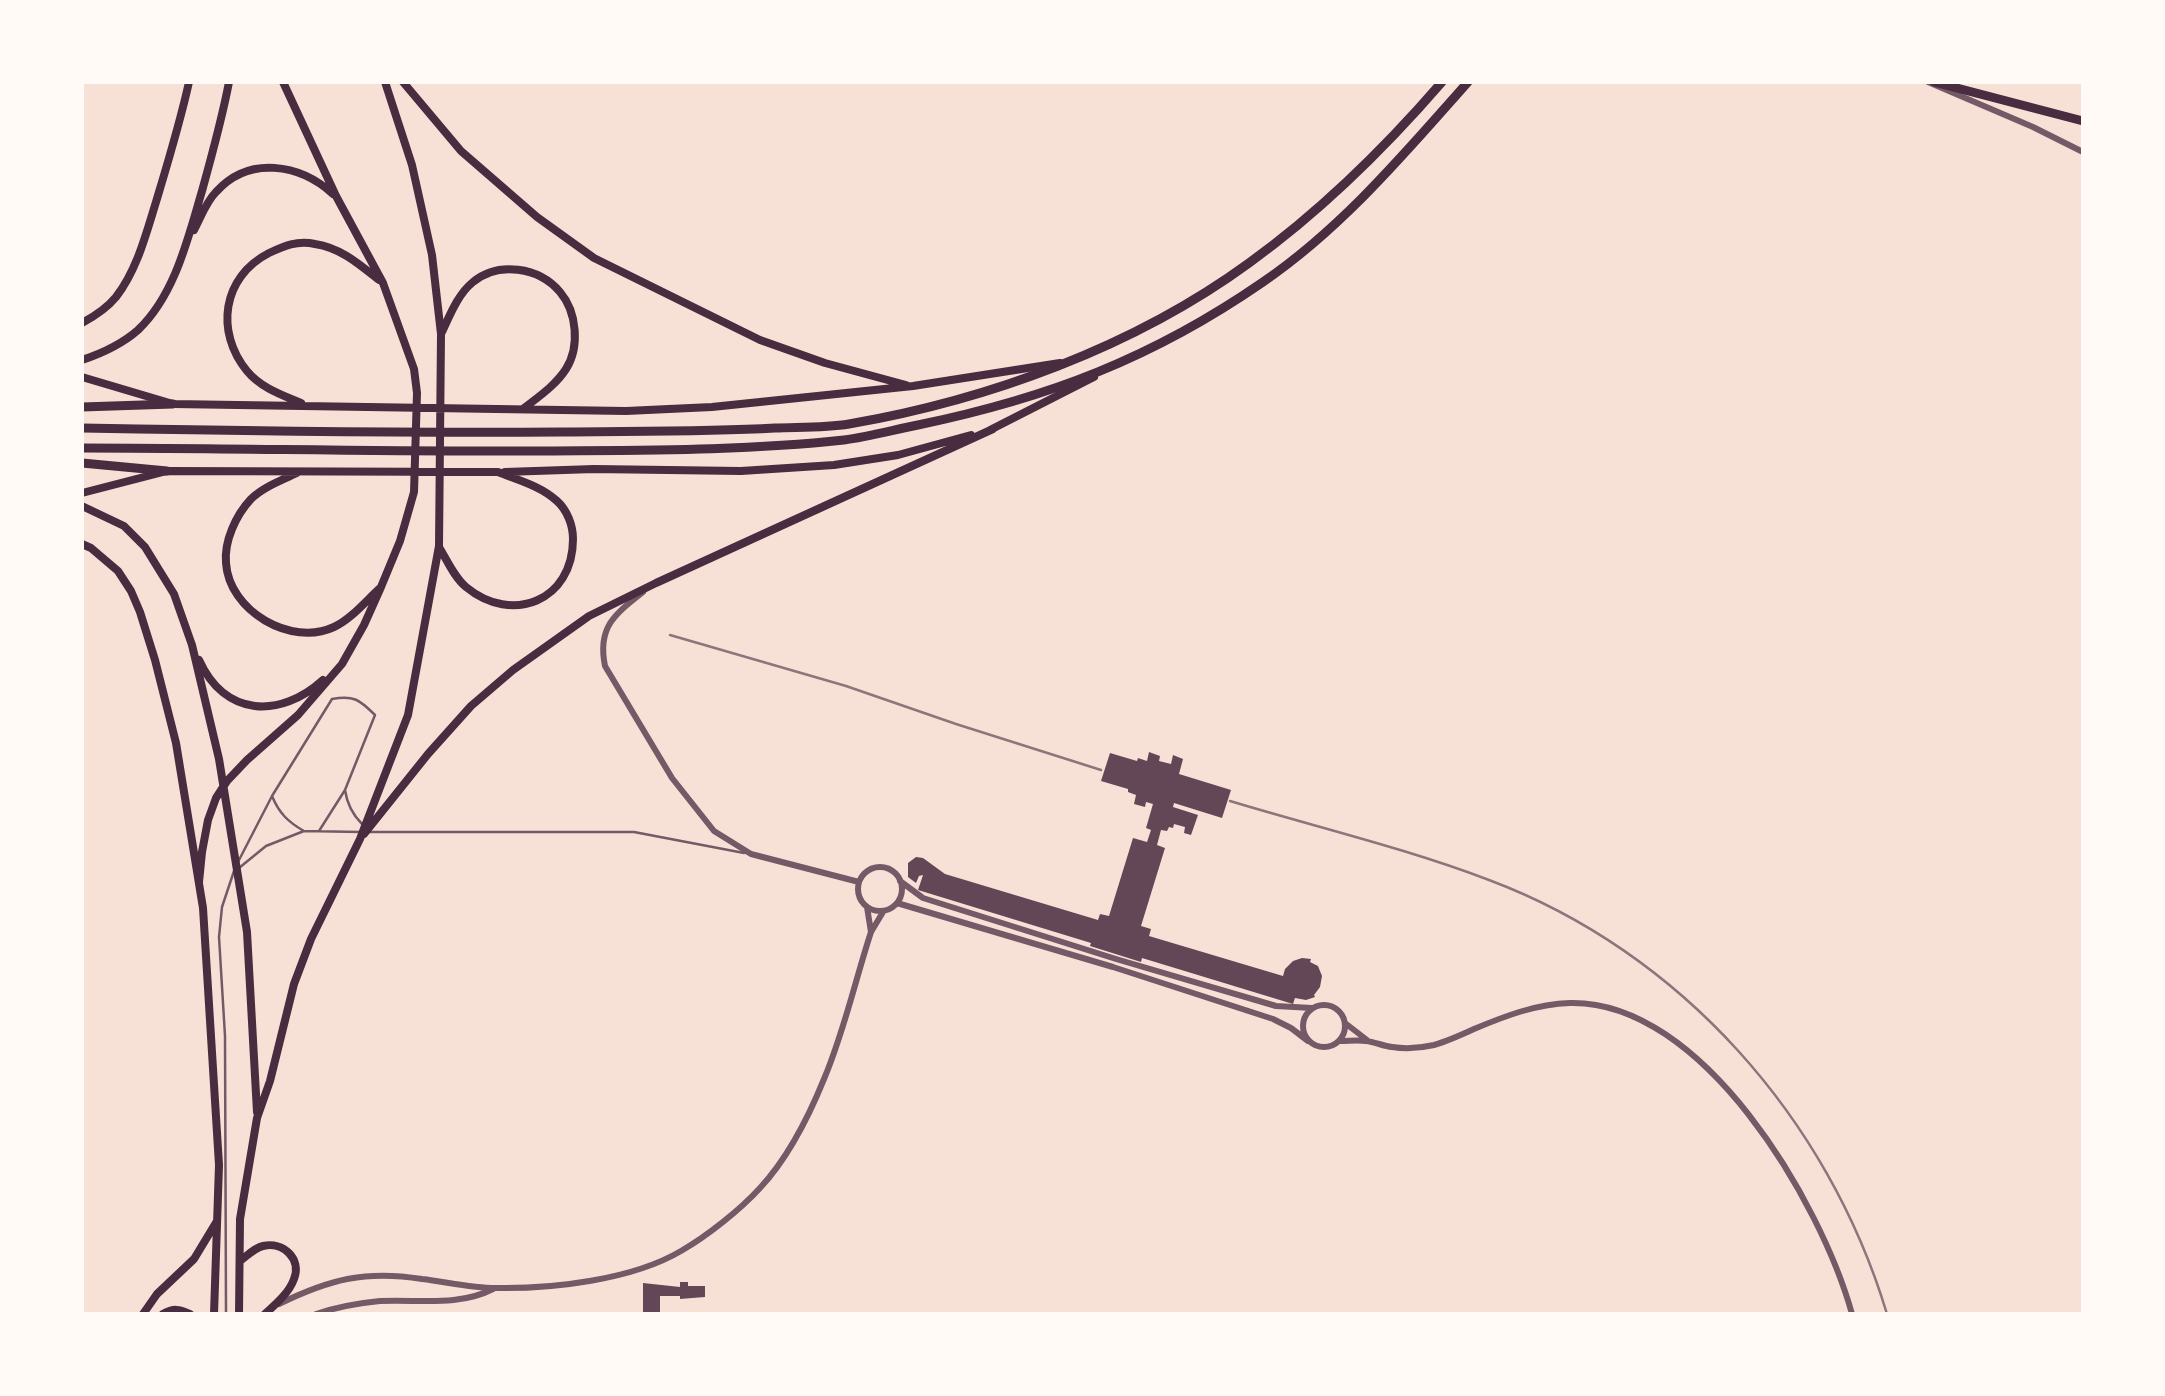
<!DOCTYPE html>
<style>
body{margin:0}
#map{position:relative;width:2165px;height:1396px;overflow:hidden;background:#f7e1d7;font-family:"Fira Sans",sans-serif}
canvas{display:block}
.frame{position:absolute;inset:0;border:84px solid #fffaf5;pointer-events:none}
</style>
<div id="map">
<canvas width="2165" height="1396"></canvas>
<div class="frame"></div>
</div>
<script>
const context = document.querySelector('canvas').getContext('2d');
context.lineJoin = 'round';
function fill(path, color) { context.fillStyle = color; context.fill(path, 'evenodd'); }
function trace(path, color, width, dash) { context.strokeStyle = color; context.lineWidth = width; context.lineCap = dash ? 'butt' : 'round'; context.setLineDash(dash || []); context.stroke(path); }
const building = new Path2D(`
 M1149,752l11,4 -1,5 12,3 2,-9 10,4 -4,15 52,16 -9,28 -48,-15 -1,4 25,8 -7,20 -7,-2 1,-6 -11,-3 -1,4 -4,-1 -2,4 -6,-1 -4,15 8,3 -24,78 10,3 -2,7 134,40 2,-7 8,-8 9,-3 9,1 -1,3 8,4 4,10 -2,11 -6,8 1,2 -9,3 -11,-2 -2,6 -151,-46 -1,4 -51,-16 1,-3 -173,-53 5,-15 -4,1 -3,7 -8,-6v-14l8,-6 7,1 22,16 153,46 2,-6 9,2 24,-78 14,4 4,-12 -5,-2 7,-24 -7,-2 -1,5 -11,-3 2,-9 -8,-3v-3l-27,-8 9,-28 27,8 1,-3 9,3z
 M680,1282h8v4h17v11l-25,2v-3h-20v18h-17v-31l37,4z`);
const service = new Path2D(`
 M345,790c2,14 7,24 17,34
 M272,796c7,17 16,26 32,35
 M368,832h266l110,21
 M238,862l34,-66 60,-97c21,-4 27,0 43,16l-30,75 -26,41
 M239,868l27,-22 38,-15 57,1
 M226,1314l-1,-278 -6,-99 3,-30 12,-36`);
const tertiary = new Path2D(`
 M1928,82l105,45 50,25
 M643,592c-28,22 -46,35 -38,74l67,112 42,53 37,23 108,28
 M858 889a22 22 0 1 1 44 0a22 22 0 1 1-44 0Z
 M900,881l23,17 193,61 160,47 36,2
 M897,903l216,64 160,52 18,9 17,13
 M867,907l4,25
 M1303 1026a21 21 0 1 1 42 0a21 21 0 1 1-42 0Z
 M1345,1023l22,17
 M1340,1041c9,0 18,-1 26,0 9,1 17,5 26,6 13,2 29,1 42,-2 14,-4 27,-10 40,-16 31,-13 62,-25 96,-26 133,-3 251,199 282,311
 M279,1304c51,-25 87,-34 143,-25 25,3 49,9 74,9 56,1 136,-8 185,-37 26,-15 59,-41 79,-63 28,-30 49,-72 64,-109 20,-47 31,-98 47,-147l12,-20
 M316,1314c21,-7 43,-11 64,-13 38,-2 78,6 113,-12`);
const primary = new Path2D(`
 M403,82l58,69 76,66 57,41 166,82 65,23 81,22
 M194,230c7,-13 12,-28 22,-38 33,-37 84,-28 117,2
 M82,323c13,-7 25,-15 34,-26 21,-27 30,-63 40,-95 12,-40 24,-79 33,-120
 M442,332c8,-17 16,-38 31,-50 25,-21 66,-15 87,10 17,20 20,55 6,77 -11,17 -28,28 -43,40
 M82,360c21,-7 39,-15 56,-30 37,-35 50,-92 64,-139 10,-36 20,-72 27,-109
 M82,377l91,27 453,7 86,-4 201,-21 147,-23
 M301,403c-19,-8 -40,-15 -54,-32 -32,-39 -25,-94 22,-118 15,-7 28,-13 46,-9 26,4 44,20 64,36
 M990,430l104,-53
 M505,472l89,-3 147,2 93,-6 64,-10 73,-20
 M297,473c-15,7 -34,14 -46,26 -15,16 -27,42 -25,64 3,48 65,84 108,64 17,-8 31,-25 45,-38
 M82,493l85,-22 331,1c20,8 43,14 59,29 10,9 16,24 16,38 0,62 -61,86 -107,48 -12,-10 -19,-27 -27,-40
 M82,506l42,20 21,21 29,47 18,51 27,114 28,173 10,180
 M82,544l9,4 27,23 13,20 9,21 15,48 21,83 27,165 16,257 -5,149
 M199,660c26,57 81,59 124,20
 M364,834l64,-80 43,-48 42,-36 76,-54 67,-33 337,-154
 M199,882l3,-30 6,-32 8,-22 11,-17 20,-21 51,-45 44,-51 22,-39 17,-38 19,-46 14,-49 3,-99 -3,-24 -31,-86 -47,-87 -53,-114
 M240,1261c7,-5 14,-13 23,-15 20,-5 39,13 31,33 -5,14 -18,25 -29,35
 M143,1314l14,-20 37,-35 23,-38
 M163,1314c10,-6 17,-5 27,0
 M239,1314l1,-95 17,-101 13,-37 24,-97 17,-45 49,-100 48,-124 31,-169 2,-212 -9,-79 -20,-90 -27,-83`);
const trunk = new Path2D(`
 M1934,82l149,39
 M82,407l91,-3
 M82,428c160,3 320,5 479,4 72,-1 143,0 214,-4 24,-1 50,0 74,-4 139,-24 285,-77 400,-161 72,-52 135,-114 193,-181
 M82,448c151,0 302,4 453,3 103,-1 206,0 309,-11 24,-3 49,-10 74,-15 130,-27 235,-67 345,-143 79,-54 142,-129 205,-200
 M82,463l85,8`);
const rail = new Path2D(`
 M670,635l176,51 110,38 145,46
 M1230,801c86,26 175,47 259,79 192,72 339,238 398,434`);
fill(building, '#644757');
trace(service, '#755966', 2.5);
trace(tertiary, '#755966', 6);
trace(primary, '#4a2c40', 8);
trace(trunk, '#4a2c40', 9);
trace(rail, '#8f747c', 2.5);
</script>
